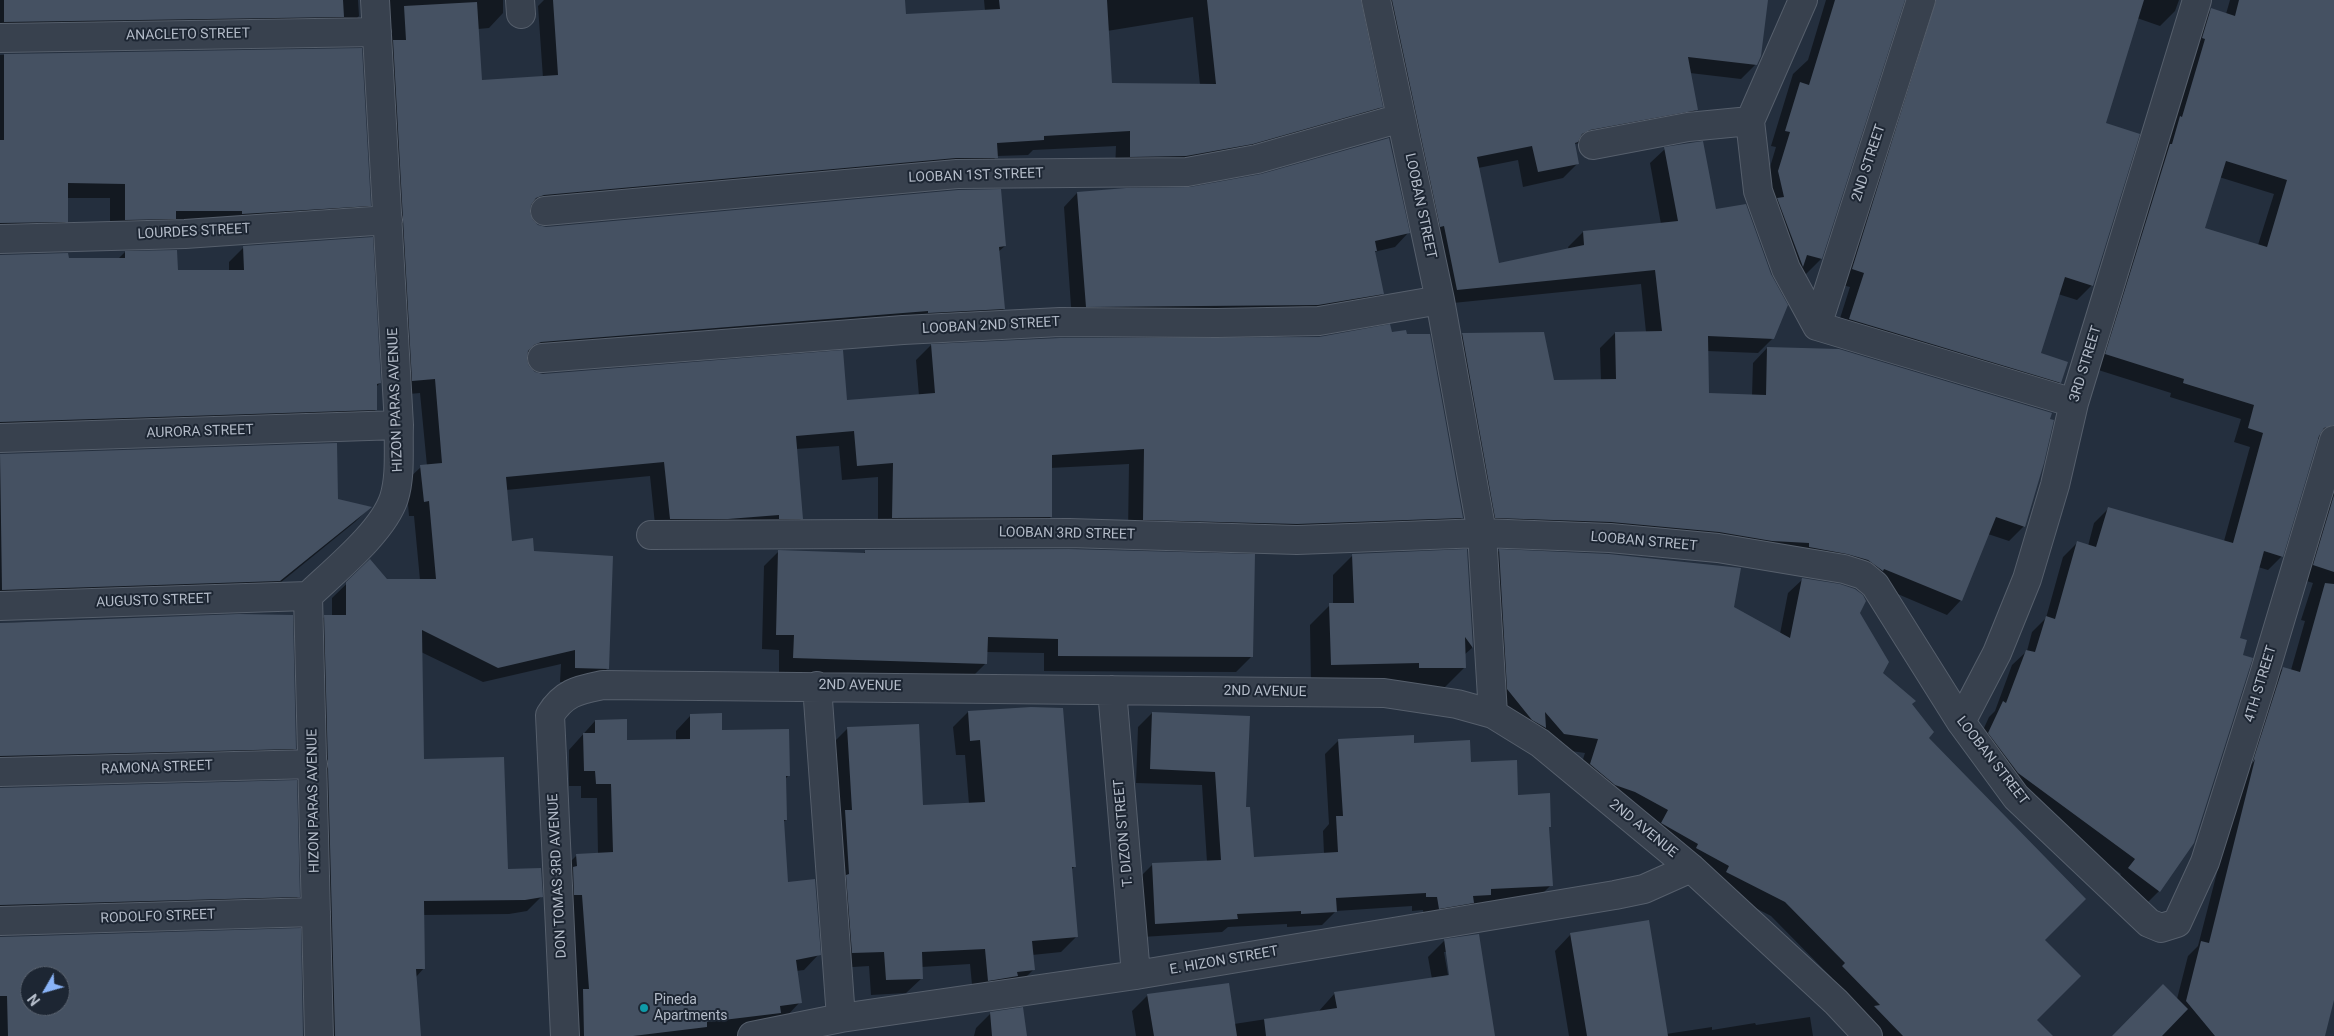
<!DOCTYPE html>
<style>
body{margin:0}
#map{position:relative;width:2334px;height:1036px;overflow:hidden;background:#242f3e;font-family:Roboto,sans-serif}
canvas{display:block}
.north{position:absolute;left:20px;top:966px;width:50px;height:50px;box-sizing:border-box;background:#1d2633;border:1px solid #59626f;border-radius:50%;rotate:232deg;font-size:14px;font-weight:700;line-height:20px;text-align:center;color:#b4bcc9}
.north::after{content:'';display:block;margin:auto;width:18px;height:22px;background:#8ab4f8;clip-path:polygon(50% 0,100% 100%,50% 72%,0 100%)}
</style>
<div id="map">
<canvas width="2334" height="1036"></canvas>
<div class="north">N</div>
</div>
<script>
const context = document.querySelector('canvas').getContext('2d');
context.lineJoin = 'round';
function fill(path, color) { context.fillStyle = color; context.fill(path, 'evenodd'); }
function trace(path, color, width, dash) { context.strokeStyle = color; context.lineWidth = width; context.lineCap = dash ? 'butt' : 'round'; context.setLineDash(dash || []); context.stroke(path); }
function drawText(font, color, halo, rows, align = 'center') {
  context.font = font + ' Roboto,sans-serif'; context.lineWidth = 4; context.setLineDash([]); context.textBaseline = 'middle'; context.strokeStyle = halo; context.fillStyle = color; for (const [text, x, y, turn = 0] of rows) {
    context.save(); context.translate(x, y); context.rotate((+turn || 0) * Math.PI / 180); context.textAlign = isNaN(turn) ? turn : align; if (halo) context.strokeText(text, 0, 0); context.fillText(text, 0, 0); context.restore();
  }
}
const shadow = new Path2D(`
 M0,0h358l1,16 -15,15 -344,5z
 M365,0h138v13l-14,15 -11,1 3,52 62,-3 -5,-72 6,-6h360l1,15 80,-4 -1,-11h376l21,107 -14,14 -129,37 -123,13 1,-25 -83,4 -5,5 -31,1 -15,16 -42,1 -411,37 3,11 5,5 9,2 459,18 -7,6 6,57 -15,15 -76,1 -387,32 2,10 7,6 311,29 73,-6 -3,-36 15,-15 531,173 -15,14 -319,2 1,-70 -79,4 1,49 -15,15 -158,1v-56l-36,3 -3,-34 -43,3 6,69 -15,15 -131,1 -6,-58 -144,14 5,53 22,9 75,116 -15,15 -33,-1 1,-18 -78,18 -62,-30 2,108 84,110 35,26 -15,15 -18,3 -86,1 1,53 -8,9 3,59h-99l-10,-405 15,-15h7v-18l38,-37 16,20 34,-1 -6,-64h-5l-3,-35 15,-14 6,-1 -7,-73 -22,2zM1193,17l7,68 -90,-1 -3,-53z
 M1366,0h401l-11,64 -15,15 -51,-6 6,37 -14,15 -108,19 4,19 -15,15 -40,9 -5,-27 -40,8 20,97 71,-15 -1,-3 15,-15 78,-8 -11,-61 15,-14 49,62 59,127 -15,15 -51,-2 1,43 44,2 1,-33 14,-15 257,178 -15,15 -21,-7 -27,66 -14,15 -94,-40 -372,-43 -33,-183 14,-15 91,48 48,-1 -1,-33 15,-15 31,-1 -5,-48 -198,20z
 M1826,0h77l-82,259 -15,15 -9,-3 -33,-84 12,-40 -5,-1 22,-72 15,-14z
 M1911,0h268l-4,11 -15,15 -23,-8 -33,105 -12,162 -15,15 -19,-6 -19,60 21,28 -15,15 -210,-63 15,-47 -12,-3z
 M2230,0h104v448l-11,-9h-6l-35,117 -14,14 -10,-3 -99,324 -14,14 -30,-22 6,-9 -117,-87 -29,-39 14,-31 6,-6 17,-46 15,-14 5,-19 14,-14 17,-61 14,-14 11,3 6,-23 14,-14 116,32 26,-94 -16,-5 7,-23 -71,-22 1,-4 -79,-25 105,-344 14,-14 15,4zM2219,177l55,17 -16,51 -54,-16z
 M361,49l9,156 -15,15 -245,14v-36h-43v23l-15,15 -52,1v-182z
 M1261,175l147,58 -13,14 -21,5 9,41 -14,14 -297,13 -8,-113 13,-14 113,-4z
 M244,247l136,136 -4,4v23l-15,14 -361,12v-180l67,4 51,-1 7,-7 52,19h52v-9z
 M336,444l1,56 33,7 -15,15 -91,74 -264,9v-150z
 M2334,464v531l-22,41h-199l64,-37 11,-43 10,-10 45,-174 26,-90 14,-14 8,2 14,-49 -4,-1 12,-37 -13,-4z
 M1466,550l6,98 -8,7 1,12 -20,20 -134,-3 -1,-59 20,-20h3v-30l20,-20z
 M779,551l84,3 3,-3 385,106 -15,15 -192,-1v-18l-58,-1v11l-15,15 -192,-5v-23l-17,-1 2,-83z
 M1499,551l234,57 47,26 8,-41 15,-14 55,34 24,60 28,32 17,33 116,202 -8,80 16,16h-176l-46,-55 3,-3 -61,-62 -58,-30 -136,-108 8,-25 -35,-5 -56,-44 -9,-139z
 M240,615l55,133 -15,15 -280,7v-144l3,-3z
 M1031,708l44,158 -4,4 5,67 -15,15 -29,3 1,15 -15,15 -45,10 -3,-31 -49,3 1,11 -16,15 -35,2 -2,-29 -32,2 -5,-224 16,-16 74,78 47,-2 -4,-49h-9l-3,-28 15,-15z
 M1152,713l97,4 -4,91 8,50 71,-4 -1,-23 6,-7 -4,-70 14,-14 74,4 57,19 47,34 33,29 -3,3 4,56 -14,14 -54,3 -7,7 -51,13 -2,-12 -11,1v-5l-76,5 -14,14 -35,2v-3l-59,3 -6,5 -80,5 -4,-58 14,-14 55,-3 -5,-77 -66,-2 2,-56z
 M691,715l30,16 68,44 -4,4 1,41 -3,2 4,62 32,70 -15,16 -8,1 4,31 -15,16 -20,11 -28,7h-168l-7,-166 15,-15 21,-1 -1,-56h-16v-12h-12v-36l26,-29 31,20h50v-10z
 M0,789l299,107 -15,15 -284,8z
 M1571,934l95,100 46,-7v3l43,-7 1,2 54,-8 3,19h-244l-14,-85z
 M1478,935l15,101h-357l-4,-25 16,-16 86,29 85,-13 16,-18 97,-14 -4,-22 16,-16zM1444,952h3l4,29h-2z
 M0,938l302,98h-302zM30,976h30v30h-30z
 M991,1013l35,23h-52l2,-8z`);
const building = new Path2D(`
 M4,0h339l1,17 -340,5z
 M553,0h352l1,14 94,-5 -1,-9h108l5,83 104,1 -9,-84h154l22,107 -130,37 -67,12 -56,1v-26l-86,5v4l-47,3 1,15h-42l-412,37 -8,3 -5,7 -1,8 3,7 5,5 8,2 412,-37 43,-1 5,57 -7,1 6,62 -77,4v-2l-387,31 -7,3 -6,6 -1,9 2,6 6,6 8,2 300,-24 4,50 88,-7 -4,-49 129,-6 259,-1 71,-13 2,8 14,-2 1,4h23l33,184 -166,6 -154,-4 1,-71 -92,6v62l-160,1 1,-55 -36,3 -3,-35 -58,5 7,83h-24v-4l-51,4h-58l-6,-57 -158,15 6,64 21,-3 1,13 79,5 -4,113 -34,-1v-18l-77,18 -76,-38 2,129 80,-2 4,112 33,-1 2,29 -18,3 -101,1 1,68h-9l5,67h-86l-11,-421h22v-33l24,-23 17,20h49l-7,-78 -5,1 -4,-37 22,-2 -7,-84 -23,2 -19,-341h13l-2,-34 73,-4 5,78 76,-5z
 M1392,0h376l-7,56 -4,9 -69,-8 10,53 -108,20 -8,4 -4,8 -3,1 4,21 -41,8 -6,-26 -55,11 22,106 85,-18 -1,-14 95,-10 -14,-74 39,-6 13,68 30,-5 25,70 17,31 -14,34 -66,-3 1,57 57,2 1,-48 72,2 213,64 -2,6 4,1 -10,43 -19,64 -29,-10 -34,84 -78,-32 -1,2 -15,-11 -21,-6 -38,-7v-4l-37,-2 -53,-9 -108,-10 -116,-4 -33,-185 82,-1 10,48 62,-1 -1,-47 47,-1 -7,-61 -198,20 -13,-64 -4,1z
 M1835,0h70l-83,259 -15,-4 -4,12 -26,-69 7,-1 -6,-26 12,-39 -5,-1 15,-49 9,3z
 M1936,0h208l-38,123 34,11 -47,152 -28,-9 -24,76 27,9 -7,21 -212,-64 15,-46 -12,-4z
 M2239,0h95v425l-10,3 -5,8 -36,121 -19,-6 -24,87 7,2 -4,15 10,3 -5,15 -54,170 -34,49 -32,-24 7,-9 -117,-86 -30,-40 15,-32 3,2 20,-53 9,2 11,-36 9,3 22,-78 19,6 12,-40 125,36 30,-110 -15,-5 6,-23 -71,-22 1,-4 -79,-25 65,-210h2l8,-28 2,1 23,-78 -3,-1 9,-30 24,8zM2226,161l61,19 -20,67 -62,-19z
 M362,48l9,158 -129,8v-3h-66v8l-51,1v-36l-57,-1v39l-68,1v-83h4v-86z
 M1389,138l21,95 -35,8 2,10h-2l9,43 -66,11 -232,2 -9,-115 49,-4 64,-1 71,-13z
 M373,237l8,146 -4,1v26l-377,12v-167l68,-2 1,5h56v-7l52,-1 1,20h66l-1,-24z
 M337,443l1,56 34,8 -92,74 -278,9 -2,-136z
 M2334,495v77l-21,-7z
 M1069,549l186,5 -2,103 -195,-1v-17l-70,-2 -1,27 -194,-6 1,-23h-18l2,-85 87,3v-3z
 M1467,549l6,99 -8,-11 1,31h-47v-5l-88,2 -2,-62h25l-2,-49z
 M1499,549l110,5 132,14 -7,39 56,31 12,-60 38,6 15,5 8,6 3,6 -6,12 29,49 -6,11 33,28 -4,3 22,28 -5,6 157,161 -41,41 36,36 -44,44 16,16h-150l-29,-30 6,-1 -38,-39 3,-3 -60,-61 -59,-30 3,-6 -33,-18 2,-4 -37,-21 7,-13 -33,-18 -20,-7 -25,-21 8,-25 -34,-5 -19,-22 1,16 -14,-8 -25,-31z
 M2325,583l9,1v416l-9,36h-110l-29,-35 15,-60 8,2 46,-184 -3,5 31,-97 17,5z
 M239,614l54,1 3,134 -296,7v-133z
 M1031,707l32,1 13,159h-4l6,70 -46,4 3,29 -18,2 1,4 -30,5 -3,-32 -63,3 1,27 -37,1 -2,-28 -32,1 -6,-78 3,-1 -4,-64h7l-5,-83 72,-3 4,81 62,-3 -5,-62 -10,1 -2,-30z
 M1152,712l98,4 -4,91h4l4,50 84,-5 -2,-36h7l-5,-77 76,-4v8l56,-3 1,22 46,-2 1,35 32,-2 1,34h-2l4,59 -62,3v6l-18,1 1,7 -35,6 -2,-12h-11v-4l-90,5 1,14 -36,2v-3l-64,3 1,5 -83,5 -3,-61 69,-3 -6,-88 -65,-3z
 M722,713v17l67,-1 1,47h-4l1,44h-3l4,62 27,-3 6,76 -25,5 6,43 -22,3 1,7 -74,9v5l-74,9h-49l-1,-47h6l-7,-94h-8l-1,-28 4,-1 -1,-12 37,-2 -2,-68h-15l-1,-13h-11l-1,-38h12v-13l32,-1v21l63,-1v-25z
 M297,780l3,117 -300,8v-117z
 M1649,920l19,116h-81l-17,-103z
 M301,928l2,108h-295l-1,-40h-7v-59zM30,976h30v30h-30z
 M1479,934l16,102h-229l-2,-17 73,-11 -3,-16 115,-17 -5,-36z
 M1229,983l8,53h-83l-7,-42z
 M2163,984l25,25 -26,27h-50z
 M1023,1007l4,29h-35l-2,-24z`);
const minor = new Path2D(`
 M520,0l1,14
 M1376,0l64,300 42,233 11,181
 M1803,0l-53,121 8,70 28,78 31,57 257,77
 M0,38l377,-6
 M1593,145l95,-18 62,-6
 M545,211l412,-37 230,-2 70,-13 144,-41
 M0,239l185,-5 203,-14
 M1817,326l104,-326
 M542,358l361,-28 157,-8 157,1 102,-2 121,-21
 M0,438l399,-13
 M651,535l418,-2 228,7 185,-7 128,5 108,10 126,21 19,6 12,10 86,137 55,75 133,126 12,5 16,-5 28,-61 58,-184 71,-238
 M0,606l308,-10
 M817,686l24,332
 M1112,690l24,285
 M1961,722l36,-69 30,-74 28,-94 19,-82 123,-403
 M0,772l313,-8
 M0,921l316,-9
 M319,1036l-11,-440c26,-25 75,-64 86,-98 7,-23 4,-49 5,-73l-24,-425
 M565,1036l-15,-321c14,-23 29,-25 53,-30l781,8 73,11 36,10 47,29 151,125 145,134 32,34
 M752,1036l89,-18 295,-43 479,-80 29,-6 47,-21`);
const markers = [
 [644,1008,5,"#0f9aa8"]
];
const streetNames = [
 ["ANACLETO STREET",188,35,-1],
 ["2ND STREET",1869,163,-72],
 ["LOOBAN 1ST STREET",976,176,-2],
 ["LOOBAN STREET",1420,206,78],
 ["LOURDES STREET",194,232,-3],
 ["LOOBAN 2ND STREET",991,326,-3],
 ["3RD STREET",2086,364,-73],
 ["HIZON PARAS AVENUE",396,400,-92],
 ["AURORA STREET",200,432,-2],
 ["LOOBAN 3RD STREET",1067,534,1],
 ["LOOBAN STREET",1644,542,5],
 ["AUGUSTO STREET",154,601,-2],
 ["4TH STREET",2261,684,-73],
 ["2ND AVENUE",860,686,1],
 ["2ND AVENUE",1265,692,1],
 ["LOOBAN STREET",1992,761,52],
 ["RAMONA STREET",157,768,-2],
 ["HIZON PARAS AVENUE",314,801,-91],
 ["2ND AVENUE",1643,829,39],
 ["T. DIZON STREET",1124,833,-95],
 ["DON TOMAS 3RD AVENUE",558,876,-93],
 ["RODOLFO STREET",158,917,-2],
 ["E. HIZON STREET",1224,961,-10]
];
const poiNames = [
 ["Pineda",654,1000],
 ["Apartments",654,1016]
];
fill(shadow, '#0007');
fill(building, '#455162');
trace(minor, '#565f6c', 30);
trace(minor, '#38414e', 28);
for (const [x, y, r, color] of markers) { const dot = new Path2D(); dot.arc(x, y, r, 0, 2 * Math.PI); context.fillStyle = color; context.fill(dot); trace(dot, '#1d2633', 2); }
drawText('14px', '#b4bcc9', '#1d2633', streetNames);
drawText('14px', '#b4bcc9', '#1d2633', poiNames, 'left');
</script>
